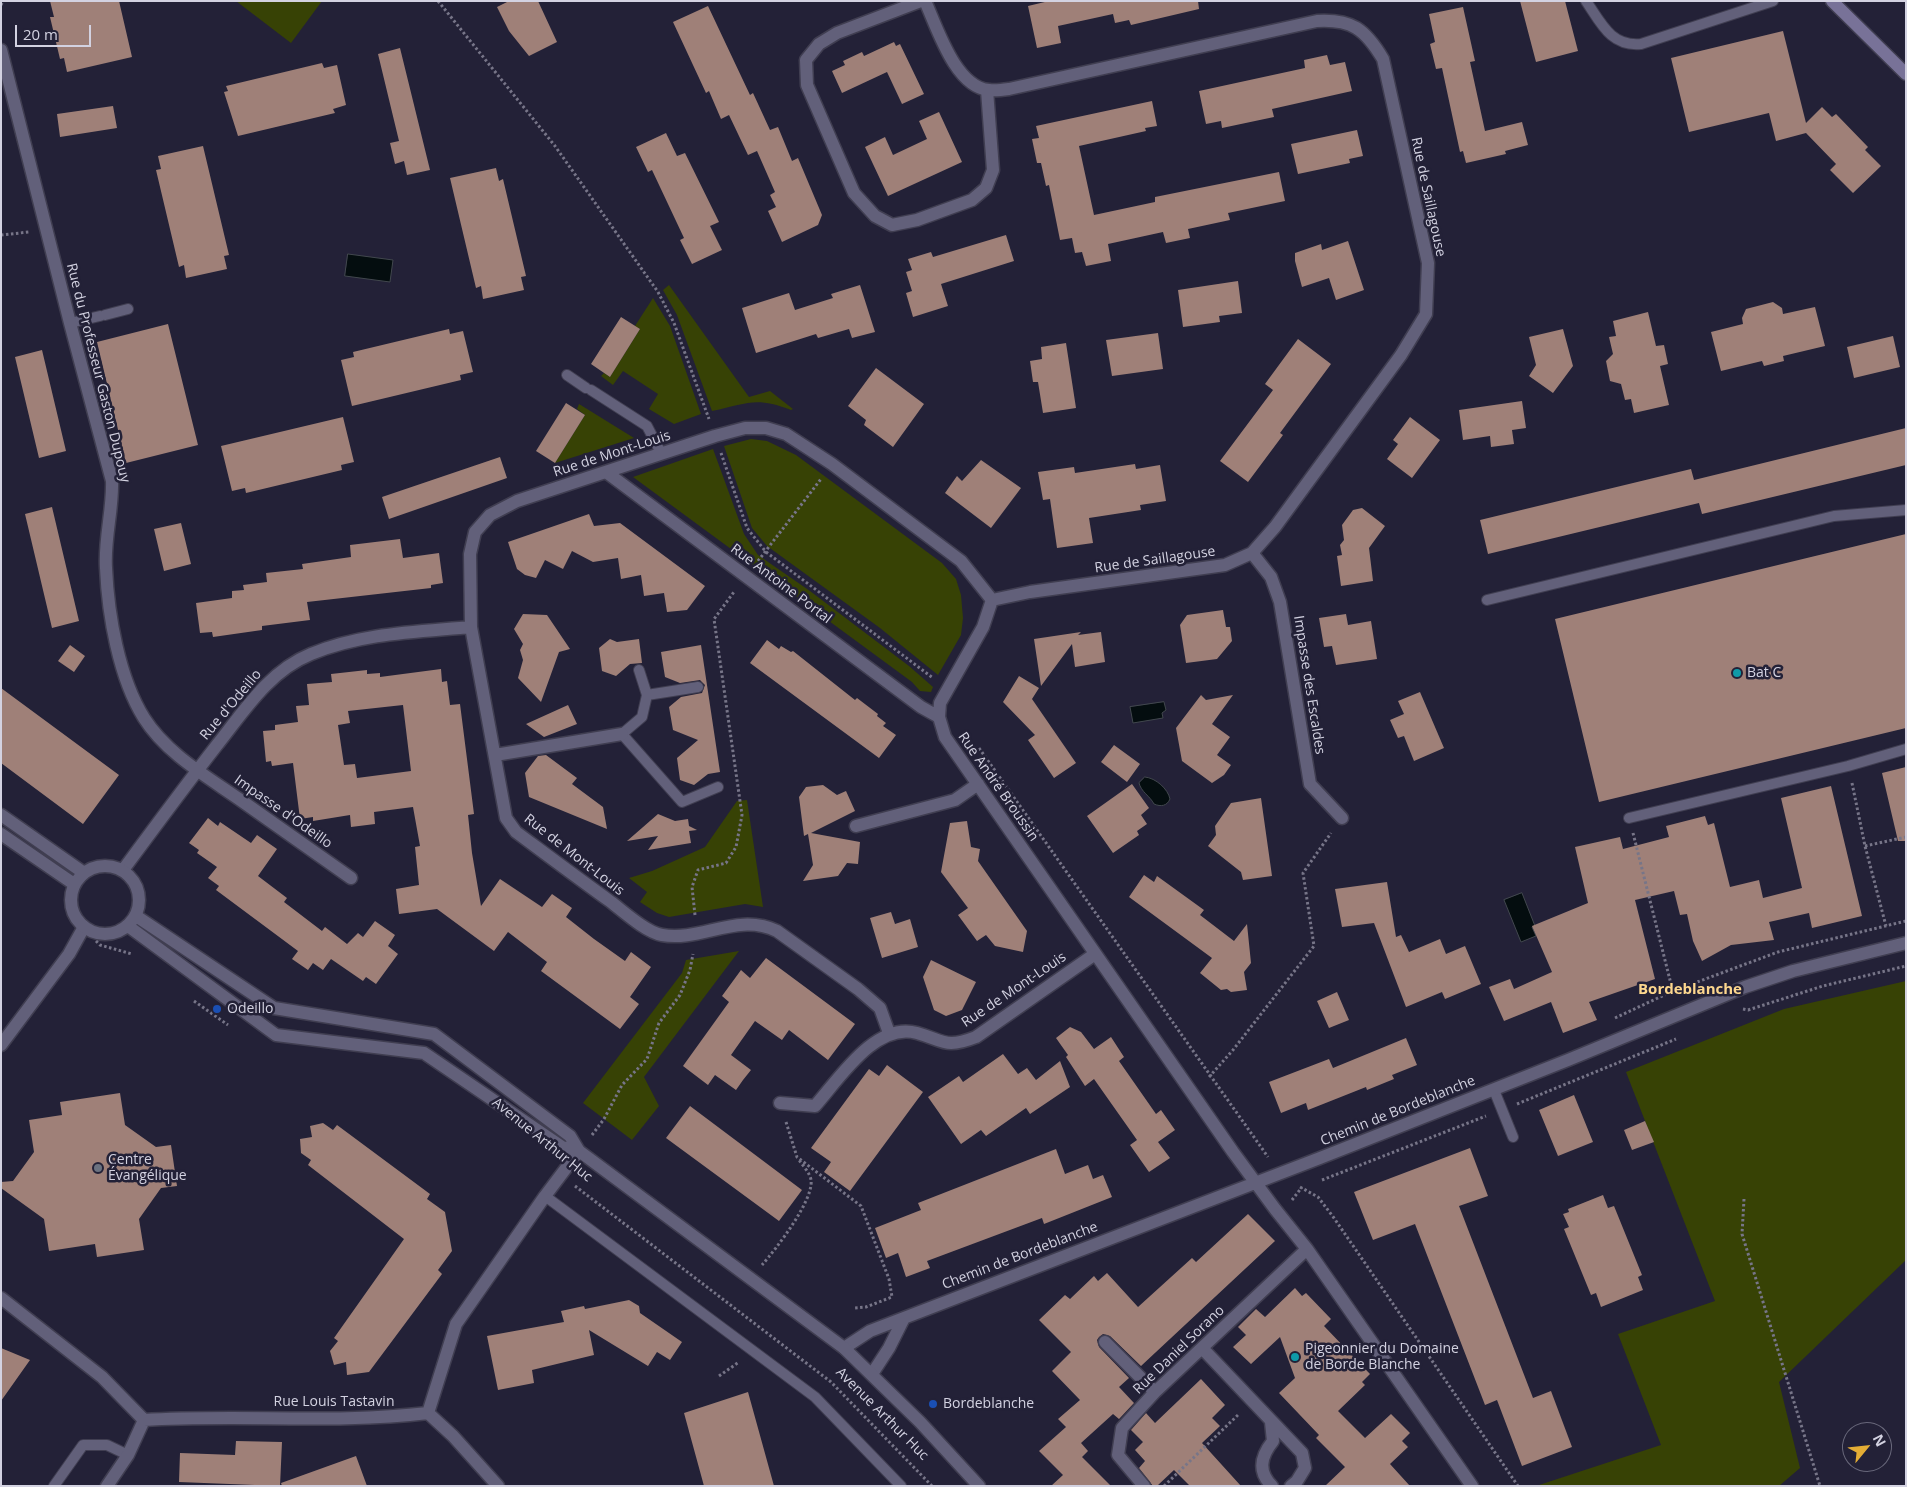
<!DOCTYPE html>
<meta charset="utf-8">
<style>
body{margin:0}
#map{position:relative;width:1907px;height:1487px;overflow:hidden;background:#232137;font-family:"Open Sans",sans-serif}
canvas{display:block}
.frame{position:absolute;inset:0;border:2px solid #d3d2e1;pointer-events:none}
.north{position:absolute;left:1842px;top:1422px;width:50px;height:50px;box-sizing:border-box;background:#232137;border:1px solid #69687b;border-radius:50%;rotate:62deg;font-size:14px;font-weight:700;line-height:20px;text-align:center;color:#d3d2e1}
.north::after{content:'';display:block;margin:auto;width:18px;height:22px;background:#e4ad35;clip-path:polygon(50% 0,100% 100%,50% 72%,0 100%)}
.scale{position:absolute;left:15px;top:25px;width:76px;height:22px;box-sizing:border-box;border:2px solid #d3d2e1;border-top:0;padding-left:6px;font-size:15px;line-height:18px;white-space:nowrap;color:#d3d2e1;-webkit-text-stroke:4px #232137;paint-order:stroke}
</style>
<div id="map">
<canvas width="1907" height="1487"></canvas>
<div class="frame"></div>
<div class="north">N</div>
<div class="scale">20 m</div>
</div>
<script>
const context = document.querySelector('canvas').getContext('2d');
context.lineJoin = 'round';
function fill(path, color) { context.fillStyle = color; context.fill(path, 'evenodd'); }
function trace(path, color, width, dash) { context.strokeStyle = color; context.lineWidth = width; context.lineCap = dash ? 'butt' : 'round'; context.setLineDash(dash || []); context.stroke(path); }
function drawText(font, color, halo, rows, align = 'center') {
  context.font = font + ' "Open Sans",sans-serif'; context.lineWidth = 5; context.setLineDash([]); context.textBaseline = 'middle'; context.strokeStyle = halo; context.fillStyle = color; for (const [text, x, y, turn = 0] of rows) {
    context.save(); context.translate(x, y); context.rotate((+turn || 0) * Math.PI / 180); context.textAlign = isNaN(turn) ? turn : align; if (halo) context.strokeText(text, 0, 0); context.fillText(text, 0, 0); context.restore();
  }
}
const green = new Path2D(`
 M236,1h86l-31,42z
 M669,285l80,112 21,-6 23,18 -2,1c-36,-14 -44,-6 -79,1l-35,-96 -14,-25z
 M653,298l17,28 31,88 -27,10 -25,-15 9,-15 -35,-23 -10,14 -12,-9 3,-3 6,4 30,-48 -5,-3z
 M579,404l55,34 -79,25 30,-48 -8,-6z
 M751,439l16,2 29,14 146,108 14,16 5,16 2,23 -2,17 -23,40 -58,-47 -113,-82 -15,-18 -28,-82z
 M713,449l31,85 14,21 52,36 99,75 24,21 -2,5 -11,-1 -8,-9 -279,-205z
 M747,800l16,107 -18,-3 -76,13 -12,-4 -17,-11 7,-10 -18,-14 23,-7 53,-24 32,-46z
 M739,951l-95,126 15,29 -27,34 -49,-37 99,-130 4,-13z
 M1906,981v279l-127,122 21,86 -21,18h-243l125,-41 -43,-111 97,-33 -89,-229 158,-63z`);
const water = new Path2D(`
 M348,254l45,6 -3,22 -45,-6z
 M1164,702l2,8 -4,3 1,5 -30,5 -3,-16z
 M1145,777c11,1 23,12 25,22 -3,7 -9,8 -16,5 -4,-8 -13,-12 -15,-21z
 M1522,893l13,33 -3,1 4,9 -15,6 -17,-42z`);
const building = new Path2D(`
 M50,1h69l13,56 -65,15 -3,-14 -4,1 -10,-42h4z
 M509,1h29l19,41 -28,14 -20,-25 -12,-24z
 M1049,1h149l1,8 -68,16 -2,-5 -14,3 -2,-9 -55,12 3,17 -24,5 -9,-42z
 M1520,1h45l13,50 -42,11z
 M708,6l42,89 3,-2 17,37 8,-3 14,34 6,-3 24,57 -4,10 -36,17 -14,-31 8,-4 -6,-12 5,-3 -18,-41 -9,4 -19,-40 -8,4 -12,-28 -3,2 -33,-71z
 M1463,7l12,54 -5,1 15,69 37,-9 6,23 -23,6 1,3 -40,9 -3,-12 -3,1 -18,-84 -6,1 -6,-25 5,-2 -6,-28z
 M1783,31l23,92 16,-16 10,10 4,-3 32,33 -3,3 16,16 -28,27 -23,-23 6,-6 -30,-31 -30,8 -7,-28 -80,19 -18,-74z
 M894,42l2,4 4,-2 24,50 -22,10 -15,-32 -45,21 -10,-22 13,-6 -2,-4 19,-9 2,4z
 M400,48l30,122 -23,5 -3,-14 -9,3 -5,-21 9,-2 -21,-87z
 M1327,55l3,10 15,-3 7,29 -80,18 2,8 -52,11 -1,-7 -15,3 -7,-33 106,-23 -1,-8z
 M322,63l2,5 13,-3 9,40 -13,4 2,4 -97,23 -14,-44 4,-1 -2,-5z
 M1152,101l5,25 -12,2 1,3 -67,15 15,69 61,-13v-5l124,-25 6,29 -57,12 2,7 -42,9 2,9 -24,5 -3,-11 -55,12 3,17 -25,5 -4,-14 -7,1 -3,-15 -12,2 -11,-55 -3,1 -5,-23h-4l-5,-24 7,-1 -3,-12z
 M113,106l4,22 -57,9 -3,-23z
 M939,112l23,50 -74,34 -23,-49 20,-10 8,18 34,-16 -8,-18z
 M1357,130l6,26 -14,3 1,4 -52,11 -7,-30z
 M666,133l11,23 8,-3 34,69 -9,4 12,24 -30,14 -12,-24 4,-2 -32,-68 -4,2 -12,-25z
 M203,146l26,109 -5,1 3,13 -41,9 -2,-13 -5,2 -23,-97 5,-1 -3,-13z
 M496,168l3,13 4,-2 23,97 -5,1 3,13 -41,9 -2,-13 -5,2 -26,-110z
 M1006,235l8,26 -73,23 7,22 -35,11 -7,-24 6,-2 -6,-19 6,-2 -4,-11 23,-7 2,5z
 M1348,241l16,49 -28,10 -7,-22 -27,9 -7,-26v-8l26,-9 1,6z
 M1238,281l4,32 -23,3 1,6 -37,5 -5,-37z
 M860,285l15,47 -23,6 -3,-9 -31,9 -2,-4 -60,19 -14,-45 47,-15 6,17 38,-12 -2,-4z
 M1773,302l9,6 1,6 32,-7 10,39 -42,10 1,5 -20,5 -2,-5 -41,10 -10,-39 32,-8 -1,-6 4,-9z
 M1648,312l8,34 8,-1 4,19 -8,2 9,39 -35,8 -3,-14 -6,1 -4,-16 -11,-3 -4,-20 7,-7 -4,-17 7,-1 -3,-15z
 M621,317l19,12 -30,48 -19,-13z
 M168,324l30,121 -72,18 -29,-121z
 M449,329l1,5 13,-3 10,41 -13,3 1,5 -109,26 -11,-46 13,-3 -1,-5z
 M1563,329l10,37 -20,27 -24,-17 7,-11 -7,-28z
 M1158,333l5,36 -51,7 -6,-36z
 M1893,336l7,31 -46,11 -7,-31z
 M1298,339l33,25 -51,69 3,2 -35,47 -28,-21 53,-71 -8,-6z
 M1066,343l10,65 -33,5 -5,-31h-5l-3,-21 12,-2 -1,-12z
 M42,350l24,101 -27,7 -24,-101z
 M876,368l48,36 -31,43 -29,-22 2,-5 -18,-14z
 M1522,401l4,27 -14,2 2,14 -23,3 -1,-11 -27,4 -4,-30z
 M566,403l19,12 -30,48 -19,-12z
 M343,417l11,45 -13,3 1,5 -96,23 -1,-5 -13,3 -11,-45z
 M1410,417l30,23 -28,38 -25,-19 11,-15 -5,-4z
 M1906,428v37l-204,49 -3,-11 -211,51 -8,-34 211,-51 3,11z
 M500,457l7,21 -118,41 -7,-22z
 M981,460l40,28 -30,40 -46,-35 12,-17 5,5z
 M1135,464l1,5 24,-4 6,36 -26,4 1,5 -52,8 4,25 -36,5 -7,-49 -7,1 -5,-28 36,-5 1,6z
 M52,507l27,114 -27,7 -27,-114z
 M1362,508l23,18 -16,22 4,33 -32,5 -4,-30 5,-1 -2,-10 4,-5 -2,-15 11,-15z
 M589,514l5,12 26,-3 85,63 -18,24 -20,2 -3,-19 -20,3 -3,-21 -20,4 -3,-21 -25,4 -21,-11 -9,18 -18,-9 -9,18 -11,-3 -8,-6 -9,-27z
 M181,523l10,41 -27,7 -10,-42z
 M1906,534v194l-307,74 -44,-183z
 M400,539l3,19 36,-5 4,30 -12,2v3l-124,14 3,18 -48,6v4l-49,7 -1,-5 -12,1 -4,-30 36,-5v-7l12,-1 -1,-5 24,-3 -1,-9 37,-4 -1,-5 49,-7 -1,-12z
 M1223,610l3,17h4l2,14 -15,18 -31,4 -6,-38 7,-10z
 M523,614l24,1 23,34 -11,3 -18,50 -23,-24 5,-18 -3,-10 3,-6 -9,-15z
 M1346,614l2,11 23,-4 6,38 -41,6 -4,-19 -8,1 -5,-29z
 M1081,632l-3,3 23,-3 4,30 -30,5 -3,-23 -31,42 -7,-47z
 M610,639l7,3 22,-3 3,24 -12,1 -14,12 -14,-5 -3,-23z
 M767,640l12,9 2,-3 10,6 2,-1 62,49 2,-2 21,16 -1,2 9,7 -3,3 13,9 -17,23 -129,-95z
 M70,645l15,11 -11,16 -16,-11z
 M701,645l19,127 -12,2 -14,11 -14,-5 -3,-22 21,-18 -25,-10 -4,-23 12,-10 21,-4 3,-8 -5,-5 -20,3 -15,-6 -4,-25z
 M441,669l1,13 5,-1 3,24 10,-1 14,110 -6,1 4,38 9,53 19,-27 42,28 10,-13 20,14 -6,9 28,22 31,22 6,-9 20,15 -21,30 9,7 -19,25 -79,-58 6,-9 -39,-30 -14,19 -57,-42 -38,5 -3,-25 23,-4 -4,-38 5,-1 -7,-39 -39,5 1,12 -24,3 -1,-12 -37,6v-4l-13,2 -7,-56 -21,3 -1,-5 -5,1 -3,-31 12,-1v-5l23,-3 -2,-16 13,-1 -2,-21 25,-2 -1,-8 36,-4v4l13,-1v4zM403,705l8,66 -54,7 -2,-14 -11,1 -6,-40 12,-2 -2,-12z
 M1019,676l20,12 -7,11 44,64 -22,15 -26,-38 7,-5 -32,-33z
 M1,688l118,87 -36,49 -82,-61z
 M1420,692l24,56 -30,13 -10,-25 -6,2 -8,-18 14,-6 -6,-13z
 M1201,695l5,5 27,-5 -21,29 18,13 -13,18 14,10 -7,10 -12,8 -30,-22 -6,-33z
 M568,705l9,19 -33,13 -18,-13z
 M1114,745l26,19 -13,18 -26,-20z
 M546,755l31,23 -5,6 31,23 4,22 -78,-32 -4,-24 13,-17z
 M1906,767v74h-8l-16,-68z
 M1132,784l17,24 -8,7 6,9 -10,7 2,4 -26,18 -26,-37z
 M823,785l14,10 9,-4 9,20 -44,22 49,9 -2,22 -11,-1 -9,13 -35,5 10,-16 -5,-31 -4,2 -5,-39 7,-10z
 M1831,786l31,130 -50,12 -3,-15 -40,9 5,18 -43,5 -29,16 -9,-20 -6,-27 -7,1 -6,-24 -39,9 20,79 -66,23 8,18 -34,13 -12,-31 -47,19 -15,-34 21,-8 4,10 38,-17 -20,-46 56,-23 -13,-56 45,-10 3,12 46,-12 -3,-11 39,-10 3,9 6,-2 16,64 29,-7 4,18 39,-10 -21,-90z
 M1261,798l11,78 -29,4 -2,-8 -33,-26 8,-11 -1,-9 16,-23z
 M658,814l17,7 13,-2 1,7 8,4 -8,1 2,12 -43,7 10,-14 -31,5z
 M208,818l10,8 2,-4 31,21 6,-8 20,14 -19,27 29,22 -3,4 38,29 3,-4 22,17 11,-11 5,4 12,-16 20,14 -7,11 10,8 -22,30 -10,-7 -3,4 -32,-22 -8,11 -10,-7 -5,7 -16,-11 6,-8 -4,-3 -78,-58 3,-4 -11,-8 9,-11 -20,-14 2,-3 -10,-7z
 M967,821l4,26 9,2 -2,12 49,70 -4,21 -28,-6 -9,-11 -9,6 -19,-26 10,-7 -27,-36 9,-49z
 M1144,875l10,7 3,-6 47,34 -4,5 34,26 13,-17 4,39 -7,9 3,18 -16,2 -4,-3 -6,1 -21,-17 12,-15 -83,-61z
 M1387,882l9,55 5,-2 8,17 31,-13 6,15 19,-8 16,38 -36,15 -3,-7 -36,15 -32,-84 -32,4 -7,-38z
 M891,912l4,12 15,-5 8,28 -36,11 -12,-40z
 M766,958l89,66 -27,36 -39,-30 -7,10 -27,-19 -24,34 20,15 -8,10 -7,10 -21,-15 -7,10 -25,-19 46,-64 -7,-6 19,-26 9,8z
 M931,960l45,22 -14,28 -16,6 -12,-6 -11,-33z
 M1337,992l12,28 -20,8 -12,-27z
 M1070,1027l11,5 13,17 17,-12 13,20 -5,4 37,53 5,-4 14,20 -17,12 12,16 -21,14 -19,-27 7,-5 -43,-61 -9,7 -19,-29 2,-2 -12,-17z
 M1406,1038l11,27 -25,10 2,4 -27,11 -1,-3 -58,23 -2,-7 -25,10 -12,-31 60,-23 4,9z
 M1003,1054l15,20 9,-6 9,12 24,-19 10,26 -40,27 -4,-6 -40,28 -5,-6 -20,14 -33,-47 31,-21 4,6z
 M887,1065l36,27 -73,99 -26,-19 7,-10 -20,-14 58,-79 10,7z
 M120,1093l5,32 31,22 15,-2 6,41 -16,2 -22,31 5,31 -47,7 -2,-13 -46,7 -5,-32 -43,-31v-6l12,-1 21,-29 -5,-32 33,-5 -2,-13z
 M1574,1095l19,47 -35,14 -19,-46z
 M690,1106l112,84 -23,31 -113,-83z
 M1645,1121l9,21 -22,8 -8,-20z
 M323,1123l10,7 4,-5 93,69 -3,5 18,13 7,39 -14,19 4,4 -73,98 -22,3 -1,-13 -12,3 -4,-14 8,-10 -4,-3 70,-99 -96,-74 3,-5 -10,-7 -1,-14 12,-2 -2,-11z
 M1470,1148l18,48 -29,10 74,192 18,-7 21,56 -50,19 -25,-66 -12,5 -70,-181 -42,16 -19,-48z
 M1056,1149l9,25 23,-9 5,14 10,-4 9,22 -68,27 -2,-6 -115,43 3,7 -24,9 -8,-24 -12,5 -11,-30 46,-18 -3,-7z
 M1603,1195l5,13 6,-2 28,69 -4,2 5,13 -42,17 -5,-14 -5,2 -27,-66 5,-2 -6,-13 6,-2 -1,-3z
 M1248,1214l27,27 -134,125 -31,-30 -7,-2 -4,3 -2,3 2,7 30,31 -10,9 15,16 -15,16 -6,-5 -32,29 7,8 -6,6 29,29h-60l12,-11 -24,-24 27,-24 -8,-8 22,-19 -28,-29 19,-19 -32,-32 26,-25 5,4 24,-23 4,5 9,-8 31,34 54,-49 4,4z
 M1295,1288l7,8 4,-3 25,26 -7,7 46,48 -8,8 3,3 -27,26 27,27 26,-24 19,19 -8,8 6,6 -18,17 20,22h-85l20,-19 -29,-29 3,-3 -40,-42 16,-15 -15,-41 -29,27 -18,-17 13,-12 -8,-8 18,-18 9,8z
 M629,1300l10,6 1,7 42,29 -12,18 -13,-8 -9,14 -59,-36 5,25 -62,15 2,13 -36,7 -11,-54 77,-14 -3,-11 23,-5 1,3z
 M1,1348l29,12 -29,41z
 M1201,1379l24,26 -13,13 8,8 -18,17 39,43h-51l-16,-16 -17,16h-4l-14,-18 6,-7 -10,-11 8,-8 -12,-12 15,-17 9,10z
 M748,1392l26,94h-70l-20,-73z
 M236,1441l46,1 -2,44 -101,-4 1,-29 55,2z
 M356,1456l11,30h-85l-1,-3z`);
const path = new Path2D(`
 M438,1l117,145 103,146 16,31 35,96
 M1,5l2,-4
 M1,235l28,-3
 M721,453l26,75 19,24 167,126
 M758,561l63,-82
 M979,748l289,409
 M1852,783l13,63 21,80
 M1633,833l40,159
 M1865,846l41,-9
 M695,915l-3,-28 6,-17 28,-7 10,-16 6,-32 -28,-196 20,-27
 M96,941l4,4 32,9
 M194,1001l34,24
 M1743,1009l5,1 75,-24 83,-20
 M1615,1018l58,-27 105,-39 128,-31
 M1209,1077l24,-27 81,-104 -11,-73 28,-40
 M1517,1104l159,-65
 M786,1122l11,35 64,49 28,73 3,18 -26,10 -12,1
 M592,1135l12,-16 18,-34 25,-26 12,-36 21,-28 10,-25 3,-16
 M1322,1180l164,-64
 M575,1186l256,196 101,104
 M1300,1187l18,10 16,21 184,268
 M1744,1199l-2,35 78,252
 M1292,1200l10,-13
 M762,1265c14,-16 52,-65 49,-85 -1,-7 -8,-14 -12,-20
 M719,1376l20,-14
 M1164,1486l75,-72`);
const service = new Path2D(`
 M1586,1c15,22 25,46 55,43l132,-43
 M105,315l23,-6
 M70,323l30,-7
 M567,375l19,13
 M591,390l56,36 14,27
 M1487,600l347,-84 72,-6
 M639,670l8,25
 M698,687l-51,8 -5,22 -20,17 60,68 36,-15
 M1629,818l219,-52 58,-17
 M1494,1090l19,47
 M545,1196l270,201 86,89
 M54,1486l29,-41h24l21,10`);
const minor = new Path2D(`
 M921,1l-84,32 -18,11 -13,16 1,25 47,108 21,23 17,9 25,-5 55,-20 14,-12 7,-18 -6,-80
 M925,1c12,26 30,86 64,89 6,1 13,0 20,-1l308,-68c35,-2 48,8 66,38l45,204 -2,51 -25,41 -126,172 -23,26 -27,12 -195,27 -38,8
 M1,50l69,273 42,158c1,29 -8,58 -6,87 2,47 13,110 38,150 22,35 62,58 95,81 37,26 75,53 112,79
 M606,472l315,235 18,10
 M1252,553l19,24 9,25 30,182 32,34
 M495,755l127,-21
 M856,826l99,-26 23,-16
 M123,870c31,-42 62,-84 94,-125 27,-34 52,-74 94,-91 51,-21 106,-22 160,-27
 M889,1033l-9,-25 -22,-19 -81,-58c-40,-19 -76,11 -115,4 -16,-3 -38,-23 -51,-33 -32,-23 -64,-47 -95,-70l-10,-14 -35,-191 -1,-73 5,-22 15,-17 27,-14 198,-65 30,-8h21l20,6 46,30 129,97 31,39 -9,27 -43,76 -1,14 6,20 288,415 42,57 32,40 165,237
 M1,1045l68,-91 15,-27
 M780,1103l35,3c24,-27 61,-85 102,-73 28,8 28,16 59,4l119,-83
 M1,1298l101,79 42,43 -16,35 -21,31
 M1105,1342l50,50
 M844,1348l26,-17 450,-173 248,-98 177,-73 48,-16 113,-28
 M1202,1348l100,105 3,15 -8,13 -6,5
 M872,1374l17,-26 15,-30
 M428,1413l25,23 45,50
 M144,1420c95,-6 190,4 284,-7l28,-89 89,-128 34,-45
 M1271,1422l2,19c-12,15 -16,30 -1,45
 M1144,1486l-26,-31 4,-27 33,-36 152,-143`);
const tertiary = new Path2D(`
 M1,815l83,58
 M1,834l73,50
 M71 900a34 34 0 1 1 68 0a34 34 0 1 1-68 0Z
 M136,916l138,92 160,26 136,102 9,15
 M128,926l148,109 148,18 138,94 17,4 265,197 76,74 59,64`);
const secondary = new Path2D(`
 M1832,1l74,73`);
const markers = [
 [1737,673,5,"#0f9aa8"],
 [217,1009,5,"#1a4fb4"],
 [98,1168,5,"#6b7280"],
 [1295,1357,5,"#0f9aa8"],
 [933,1404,5,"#1a4fb4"]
];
const streetNames = [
 ["Rue de Saillagouse",1428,197,78],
 ["Rue du Professeur Gaston Dupouy",98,373,76],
 ["Rue de Mont-Louis",612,454,-18],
 ["Rue de Saillagouse",1155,560,-8],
 ["Rue Antoine Portal",781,584,37],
 ["Impasse des Escaldes",1309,685,81],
 ["Rue d'Odeillo",231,705,-50],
 ["Rue André Broussin",998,787,55],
 ["Impasse d'Odeillo",283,812,35],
 ["Rue de Mont-Louis",574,855,38],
 ["Rue de Mont-Louis",1014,990,-34],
 ["Chemin de Bordeblanche",1398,1111,-22],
 ["Avenue Arthur Huc",542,1140,39],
 ["Chemin de Bordeblanche",1020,1256,-21],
 ["Rue Daniel Sorano",1179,1350,-44],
 ["Rue Louis Tastavin",334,1402],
 ["Avenue Arthur Huc",882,1414,45]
];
const poiNames = [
 ["Bat C",1747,673],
 ["Odeillo",227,1009],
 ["Centre",108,1160],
 ["Évangélique",108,1176],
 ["Pigeonnier du Domaine",1305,1349],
 ["de Borde Blanche",1305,1365],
 ["Bordeblanche",943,1404]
];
const neighbourhoodNames = [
 ["Bordeblanche",1690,990]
];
fill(green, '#374205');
fill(water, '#040d0f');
trace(water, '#42484e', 1);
fill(building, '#9f8078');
trace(service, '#403e51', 12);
trace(minor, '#403e51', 15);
trace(tertiary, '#403e51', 15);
trace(secondary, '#403e51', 15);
trace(path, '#777588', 3, [2.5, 2.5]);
trace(service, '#62607a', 10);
trace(minor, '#62607a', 12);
trace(tertiary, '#62607a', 12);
trace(secondary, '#787298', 12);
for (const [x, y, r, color] of markers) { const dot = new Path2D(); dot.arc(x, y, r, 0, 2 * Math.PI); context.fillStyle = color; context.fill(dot); trace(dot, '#232137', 2); }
drawText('14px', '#d3d2e1', '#232137', streetNames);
drawText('14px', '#d3d2e1', '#232137', poiNames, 'left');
drawText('bold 15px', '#fdd78e', '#232137', neighbourhoodNames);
</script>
